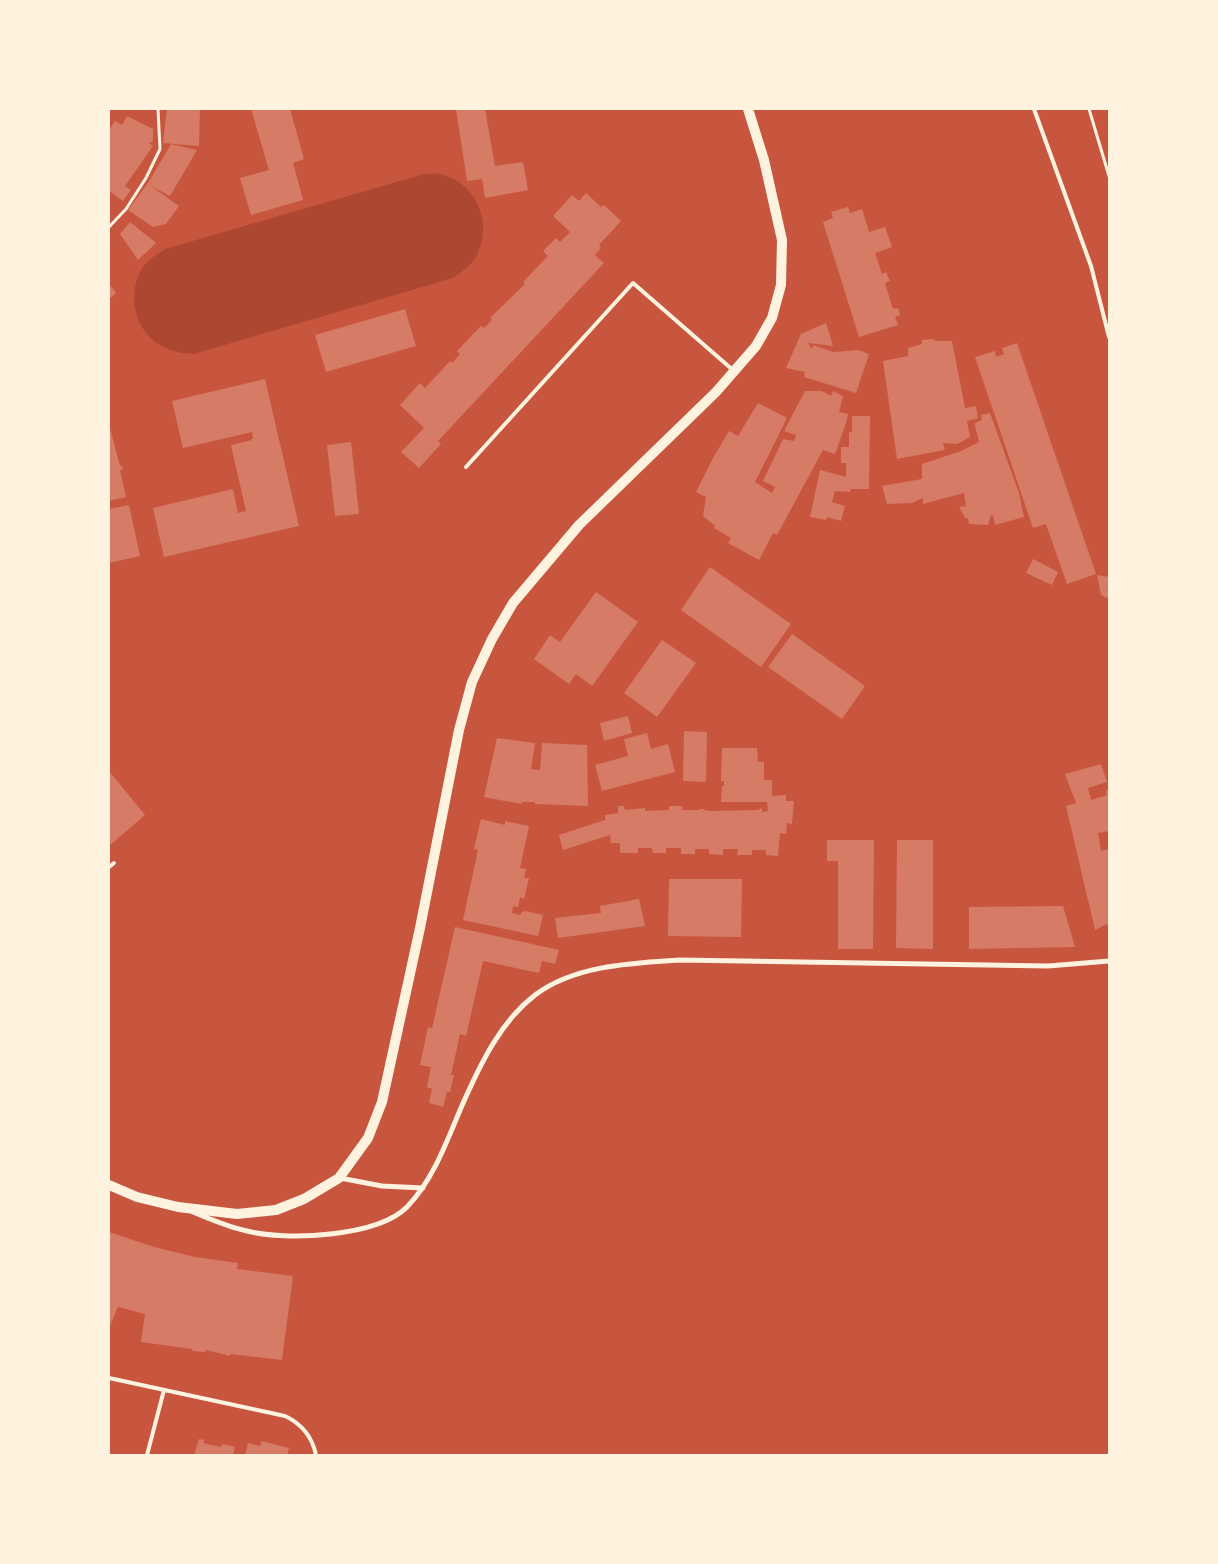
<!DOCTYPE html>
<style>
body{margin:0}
#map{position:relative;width:1218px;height:1564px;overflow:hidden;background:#c8553d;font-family:"IBM Plex Serif",serif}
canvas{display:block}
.frame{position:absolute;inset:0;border:110px solid #fff3e0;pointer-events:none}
</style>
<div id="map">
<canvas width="1218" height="1564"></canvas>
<div class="frame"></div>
</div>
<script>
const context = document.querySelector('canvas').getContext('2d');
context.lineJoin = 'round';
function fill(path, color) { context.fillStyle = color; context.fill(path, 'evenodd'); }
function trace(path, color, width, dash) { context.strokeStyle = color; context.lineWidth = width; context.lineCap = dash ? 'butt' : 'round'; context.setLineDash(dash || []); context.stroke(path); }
const green = new Path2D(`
 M424,174c5,0 11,-1 15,0 38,7 55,51 37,83 -6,9 -14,15 -23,21l-259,76c-9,-1 -17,-1 -26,-5 -30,-11 -42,-48 -28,-77 5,-10 15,-17 25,-23z`);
const building = new Path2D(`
 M167,109h33l-1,37 -36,-3z
 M251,109h39l14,50 -11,4 10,37 -52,15 -11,-37 29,-8z
 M456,109h29l10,57 28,-4 5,28 -43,8 -3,-19 -15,2z
 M127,116l26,13v12l-4,2 4,3 -28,40 6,4 -8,11 -14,-10v-61l6,-9 7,4z
 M171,144l26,6 -27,46 -19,-10 28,20 -13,18 -13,3 -25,-17 20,-27z
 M586,193l15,14 3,-2 17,16 -22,24 2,3 -6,7 9,8 -166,178 3,3 -22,24 -18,-16 23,-24 -24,-23 20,-22 5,5 25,-27 2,2 8,-9 -3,-3 24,-25 3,2 8,-8 -2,-2 35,-34 -2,-2 25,-26 -5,-5 13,-13 4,4 10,-10 -17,-16 19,-21 7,6z
 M848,207l2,6 12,-4 7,23 16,-5 7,20 -17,6 7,21 4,-2 4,9 -5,2 8,26 5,-1 2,7 -5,2 3,8 -39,12 -36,-115 10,-4 -2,-6z
 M130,222l26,21 -18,17 -18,-26z
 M109,284l7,9 -7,6z
 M405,309l11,37 -90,26 -11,-37z
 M826,323l7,23 -25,-3 4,6 1,-4 20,7 25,-2 11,4 -13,39 -52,-16 1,-5 -19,-4 15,-34z
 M934,339v2h18l13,67 11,-2 2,12 -11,3 3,16 -13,7 -14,-1 2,7 -48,9 -14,-98 25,-5v-8l14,-4v-4z
 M1017,343l79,231 -29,10 -21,-60 -13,4 -58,-171 20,-6 1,6 8,-3 -2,-6z
 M265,379l34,147 -135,31 -11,-49 80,-19 5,24 8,-2 -15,-66 21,-5 -1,-1 2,-1 -1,-6 -69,16 -11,-47z
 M805,391h17l9,5 2,-5 10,5 -4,16 9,2 -2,9 -11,31 -12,-4 -46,85 -4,-2 -14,27 -31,-17 3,-5 -17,-10 1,-2 -12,-10 3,-19 -10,-5 17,-34 16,-27 9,5 20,-33 29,15 -32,64 17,11 3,-6 -12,-6 20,-42 11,2 2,-6 -12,-4z
 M990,413l29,80 5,24 -29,8 -2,-10h-2l-3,10 -19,-1 -1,-6h-3l-6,-11 7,-1 -2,-13 -41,11v-6l-11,5 -25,1 -5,-18 40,-7v-15l39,-13 18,-9 -4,-16v-3l7,-3 -1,-5z
 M852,416h18l-1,73h-18l-1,3 -15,-1 -3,11 13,4 -4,15 -14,-4 -1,3 -16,-3 10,-47 26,7v-14h-5v-16h8v-15h3z
 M109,424l11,42h2l1,4h-3l6,27 -17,4z
 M351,442l8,72 -24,2 -8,-71z
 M129,505l11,51 -31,7v-54z
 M1033,559l25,13 -6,13 -26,-12z
 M710,567l81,57 -30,43 -80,-57z
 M1097,575l12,2v22l-8,-4z
 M596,592l42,30 -46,64 -16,-12 -7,10 -35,-25 16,-24 10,7z
 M792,634l73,52 -23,33 -74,-52z
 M662,640l34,23 -39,54 -33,-24z
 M628,716l4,17 -28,8 -4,-18z
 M684,731l23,1 -1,50 -23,-1z
 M647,733l4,16 17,-5 7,28 -73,19 -7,-26 33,-9 -4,-17z
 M497,738l38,5 -4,26 9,1 2,-27 45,2 1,61 -53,-2v-2h-13l-1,2 -37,-7z
 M722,748h35l1,14h6v18h8v16l14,-1v6h8l-2,23 -5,-1 -1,11 -6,-1 -2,23 -12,-1v-5h-14v5h-15l1,-6h-15v6l-14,-1v-5h-14v5h-14v-6h-15v5h-13l-1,-5h-14v5h-18v-10h-9l-1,-8 -47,15 -4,-15 46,-15v-5l13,-2v-7h6l1,4 20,-2v3l24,-1v-4h13v4h17v-1h5v1l5,1 49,-1 4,-2v4l6,-1 -1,-9h-46l1,-16h2v-5h-3z
 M1101,764l6,18 -19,6 3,12 16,-5 -1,-4 3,-3v43l-11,2 3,18 8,-2v79l-2,-4 -12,6 -29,-124 10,-3 -11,-29z
 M109,771l36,44 -36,31z
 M481,819l24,6v-4l24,5 -9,42 6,1 -2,9h5l-5,21 -4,-2 -2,10 -5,-1 -1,7 8,2 2,-3 3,-1 18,4 -5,21 -75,-16 15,-70 -4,-1z
 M827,840h47l-1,109h-35v-88h-11z
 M897,840h36v109l-37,-1z
 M669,879h73l-1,58 -73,-1z
 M639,899l6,27 -87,12 -3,-20 46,-5 -1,-7z
 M1063,906l12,41 -106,2v-42z
 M455,927l104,23 -4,14 -13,-3 -3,12 -56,-12 -17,75 -6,-2 -9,41h3l-4,17h-3l-4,15 -14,-4 3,-14 -5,-2 4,-20 -11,-2 8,-38 4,1z
 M109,1232l45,15 41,10 43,6 -1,6 56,7 -11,84 -52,-6v2l-24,-6 -1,2 -13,-1v-2l-51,-7 4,-28 -27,-7 -9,21z
 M199,1439l5,1 -1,3 18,4 1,-3 13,3 -2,8h-39z
 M262,1441l27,7 -2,7h-42l3,-12 12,3z`);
const path = new Path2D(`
 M1089,109l20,67
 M109,227l17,-18 20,-31 14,-29 -2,-40`);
const service = new Path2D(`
 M1034,109l57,157 18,71
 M466,467l167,-184 101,88
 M109,867l5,-4
 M109,1378l176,38c17,8 27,20 31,39
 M147,1455l17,-65`);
const minor = new Path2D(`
 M340,1178l42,8 41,2
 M193,1212c17,7 35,15 54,19 39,10 130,6 160,-24 28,-29 41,-70 57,-106 17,-38 37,-80 71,-106 40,-30 98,-32 145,-35l368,6 61,-5`);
const secondary = new Path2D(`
 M109,1185l28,12 41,10 59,7 39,-4 28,-11 35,-21 29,-40 14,-36 38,-174 39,-198 13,-48 20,-43 21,-36 66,-78 137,-133 40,-46 16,-28 9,-33 1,-45 -18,-80 -16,-51`);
fill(green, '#ae4732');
fill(building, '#d67c66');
trace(path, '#fff3e0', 3);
trace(service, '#fff3e0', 4);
trace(minor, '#fff3e0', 5);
trace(secondary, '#fff3e0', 10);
</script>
